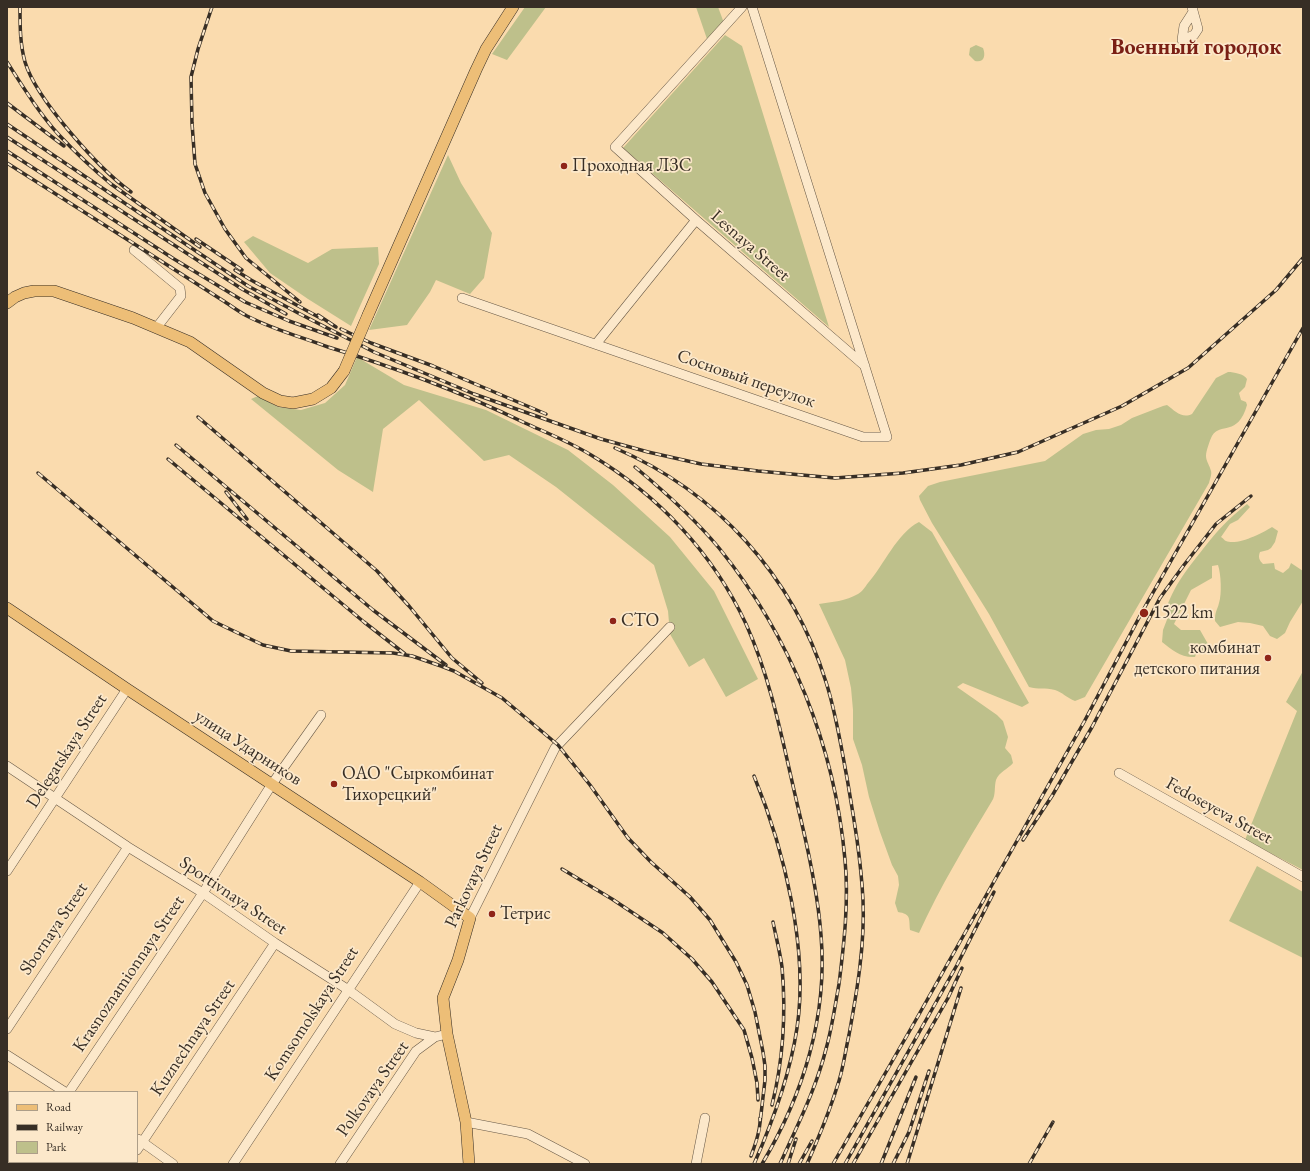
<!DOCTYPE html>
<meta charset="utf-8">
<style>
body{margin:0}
#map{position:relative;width:1310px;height:1171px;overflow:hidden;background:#fadbae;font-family:"EB Garamond",serif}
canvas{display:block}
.frame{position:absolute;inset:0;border:8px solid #372e25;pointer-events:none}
.legend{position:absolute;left:8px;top:1091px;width:130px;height:72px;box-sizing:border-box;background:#fce8ca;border:1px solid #ad9e88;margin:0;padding:5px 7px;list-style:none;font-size:12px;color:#372e25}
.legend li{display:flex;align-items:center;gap:8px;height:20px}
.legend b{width:20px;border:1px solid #ad9e88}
</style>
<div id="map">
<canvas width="1310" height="1171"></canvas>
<div class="frame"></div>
<ul class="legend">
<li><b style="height:5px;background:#edbe77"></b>Road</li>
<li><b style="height:5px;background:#372e25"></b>Railway</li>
<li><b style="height:11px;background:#bec08b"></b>Park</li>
</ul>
</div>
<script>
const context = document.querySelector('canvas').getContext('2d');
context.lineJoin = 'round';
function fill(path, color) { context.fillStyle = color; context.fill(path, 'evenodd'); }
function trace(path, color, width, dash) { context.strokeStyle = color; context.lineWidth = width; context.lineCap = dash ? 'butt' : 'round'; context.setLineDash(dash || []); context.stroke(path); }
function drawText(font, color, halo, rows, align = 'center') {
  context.font = font + ' "EB Garamond",serif'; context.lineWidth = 3.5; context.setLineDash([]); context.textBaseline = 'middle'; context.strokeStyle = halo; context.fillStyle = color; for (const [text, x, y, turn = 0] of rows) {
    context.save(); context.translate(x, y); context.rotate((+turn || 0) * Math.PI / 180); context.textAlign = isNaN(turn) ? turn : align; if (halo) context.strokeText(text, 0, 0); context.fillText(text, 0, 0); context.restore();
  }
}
const green = new Path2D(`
 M525,7h21l-39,53 -15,-6z
 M696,7h22l6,16 -17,16z
 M725,35l17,11 87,281 -206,-179z
 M976,45l7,3c3,8 1,15 -8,13l-6,-6 1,-7z
 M448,155l13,28 31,50 -8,45 -14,16 -34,-14 -6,12 -23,33 -38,5z
 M253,236l55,27 24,-14 46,-2 1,17 -28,62 -43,-27 -38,-26 -26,-31z
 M357,357l47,28 82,25 82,40 45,35 57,52 44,54 44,88 -32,18 -22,-39 -15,9 -19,-33 -2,-23 -14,-46 -98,-78 -47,-32 -25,6 -65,-61 -36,29 -10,63 -35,-22 -87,-71 7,-3 20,11 23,3 24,-7 20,-18z
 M1228,372c6,0 16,2 19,7l-2,8 -6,6 2,7 5,2 1,3c-9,32 -27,17 -35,31 -2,4 -6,15 -6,20 0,5 4,10 5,15 1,3 -1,8 -2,12l-124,214 -10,4c-8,-3 -13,-9 -20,-11 -10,-3 -17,0 -26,-3l-40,-73 -57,-91 -12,-23 -1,-4 9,-10 12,-4 105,-21 38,-27 13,-4 13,-1 12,-4 11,-7 31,-12 4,-1c8,6 15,14 25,9l24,-36z
 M1247,504l3,3 -12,13 -8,4 -9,13c1,0 4,4 5,4 11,5 37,-8 46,-14l6,4 -3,11 -4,6 -3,2 -8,2c-2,5 -1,8 3,12l11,-1 1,6 8,4 6,-5 2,-5 12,8v30l-13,21 -5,11 -8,6 -7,-3 -7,-10 -13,-3 -12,-1 -18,5 -5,-6c0,-10 2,-10 4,-18 3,-9 2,-29 -1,-38l-6,1v12l-21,12 -17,34 7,6h19l8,14 -3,8 -8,-1 -2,6c-14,1 -23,-7 -33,-15l1,-12 5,-13 -3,-5c10,-29 21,-41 38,-63 15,-19 25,-30 44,-45z
 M919,522l13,10 97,171 -7,4 -59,-24 -6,4 40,28 6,6 5,16 -3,11 6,7 2,8c-5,6 -14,9 -17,17 -2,7 0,15 -4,21 -26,43 -52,86 -73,132l-9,-3c-1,-12 1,-16 -12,-18l-3,-9 4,-18 -1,-9 -6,-11 -12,-33 -11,-35 -7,-32 -9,-26v-29l-2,-22 -6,-28 -26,-56c13,-2 27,-3 39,-10 4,-2 7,-7 10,-11 16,-18 29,-50 51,-61z
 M1303,671v199l-58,-30 52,-129 -11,-9z
 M1257,866l46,26v66l-74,-37z`);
const minor = new Path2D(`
 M742,7l-127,140 81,73 169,146
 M1192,7l6,22 -4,6 -12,5 2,-14 9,-14
 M134,250l46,38 1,8 -24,31
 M462,298l401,139h24l-135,-430
 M596,344l100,-124
 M7,766l121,81 75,46 72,50 72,46 48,35 21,9 19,4 12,-3
 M1119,773l184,104
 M7,871l120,-182
 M470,918l85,-170 115,-121
 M7,1029l121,-182
 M7,1055l58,37
 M69,1092l134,-199 69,-109 49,-69
 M466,1122l62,12 57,30
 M138,1139l35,25
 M137,1150l138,-207
 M23,1164l1,-2
 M127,1164l2,-2
 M233,1164l187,-282
 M340,1164l76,-113 19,-14
 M696,1164l9,-46`);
const major = new Path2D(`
 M7,303l8,-6 9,-4 10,-2h20l79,27 57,24 73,51 17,8 13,2 20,-4 18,-11 13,-17
 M368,315l108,-245 10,-21 27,-42
 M7,608l120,81 293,193 50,36 -12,42 -15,38 4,36 19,88 3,42`);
const rail = new Path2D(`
 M20,7c0,19 0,37 5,55 11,37 74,107 106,130
 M212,7l-14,42 -7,28 1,46 3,41 10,29 20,36 21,29 54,44
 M7,62c16,25 32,51 52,73 16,17 34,34 52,49l89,63
 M7,103l57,43
 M7,124l241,162 52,28 74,38 100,42 127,45 47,13 53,12 57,7 77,7 68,-5 58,-8 57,-13 104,-46 66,-38 88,-78 27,-32
 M7,137l235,152 44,25
 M7,151l167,108 71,43 44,19 48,17
 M7,163c51,33 103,65 154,98 20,13 41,26 61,39 8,5 16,11 25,16 25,13 54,21 81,31 33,10 65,21 97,33 34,13 67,27 100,43 22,10 45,19 66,32 67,40 122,98 155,169 28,62 39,131 55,196 9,38 17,76 20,115 7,81 -18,160 -59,229
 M196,239l46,31
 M235,270l16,10 71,39
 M318,315l18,12
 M341,329l30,14 62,23 113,48
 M198,417l179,154 32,35 43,52 30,25
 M176,445l197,165 73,55
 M615,448c102,44 178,128 211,234 10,31 15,64 21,96 7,41 14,81 16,122 2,45 -6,91 -14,135 -4,17 -6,36 -12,52 -8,26 -19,52 -30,77
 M168,459l196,163 41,32
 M635,467c30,25 59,51 84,81 72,89 116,198 126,312 4,41 -1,84 -6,124 -4,22 -7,44 -13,65 -10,40 -29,77 -46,115
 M38,473l175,148 6,3 44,21 28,6 102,2 19,3 29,10 13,5 48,27 56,47 32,40 38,53 23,24 39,35 20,23 26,42 11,23 8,27 8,40 2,14v14l-5,43
 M226,492l21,27
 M1023,840l29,-44 40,-69 68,-129 24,-33 32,-41 35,-28
 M562,869l50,30 51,34 29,26 20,23 32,48 8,28 5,25 1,17
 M772,1105c11,-44 14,-93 10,-138 -2,-15 -6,-30 -9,-45
 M751,1156c4,-11 10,-26 9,-38
 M754,1164c19,-43 36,-89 43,-136 12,-79 -13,-179 -43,-252
 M788,1164l8,-25
 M799,1164l13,-23
 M833,1164l80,-139 171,-303 58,-110 161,-284
 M845,1164l112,-199 37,-73
 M853,1164l95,-166 14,-30
 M881,1164l35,-87
 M893,1164l16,-32 20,-61
 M907,1164l54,-176
 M1029,1164l24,-42`);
const majorBridge = new Path2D(`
 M344,371l24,-56`);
const markers = [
 [564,166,4,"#8f2418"],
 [1144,613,5,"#8f2418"],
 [613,621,4,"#8f2418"],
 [1268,658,4,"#8f2418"],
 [334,784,4,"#8f2418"],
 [492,914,4,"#8f2418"]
];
const poiNames = [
 ["Проходная ЛЗС",572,166],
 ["1522 km",1153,613],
 ["СТО",621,621],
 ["комбинат",1260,648,"right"],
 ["детского питания",1260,669,"right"],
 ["ОАО \"Сыркомбинат",342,774],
 ["Тихорецкий\"",342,795],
 ["Тетрис",500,914]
];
const streetNames = [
 ["Lesnaya Street",750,246,41],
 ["Сосновый переулок",746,379,19],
 ["улица Ударников",248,748,33],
 ["Delegatskaya Street",67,751,-57],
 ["Fedoseyeva Street",1219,811,29],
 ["Parkovaya Street",474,876,-65],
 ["Sportivnaya Street",233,896,34],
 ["Sbornaya Street",54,929,-56],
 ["Krasnoznamionnaya Street",129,974,-56],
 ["Komsomolskaya Street",312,1014,-57],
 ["Kuznechnaya Street",193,1038,-56],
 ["Polkovaya Street",373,1089,-55]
];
const districtNames = [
 ["Военный городок",1196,48]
];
fill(green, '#bec08b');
trace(minor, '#685947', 10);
trace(major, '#372e25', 12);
trace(minor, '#fce8ca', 9);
trace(major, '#edbe77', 11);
trace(rail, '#372e25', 3.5);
trace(rail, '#fce8ca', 2, [6]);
trace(majorBridge, '#372e25', 12, []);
trace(majorBridge, '#edbe77', 11);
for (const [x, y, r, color] of markers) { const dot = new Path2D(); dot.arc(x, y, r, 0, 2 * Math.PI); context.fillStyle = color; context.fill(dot); trace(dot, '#fce8ca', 1.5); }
drawText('18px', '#372e25', '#fce8ca', poiNames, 'left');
drawText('18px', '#372e25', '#fce8ca', streetNames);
drawText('bold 22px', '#7a1f14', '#fce8ca', districtNames);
</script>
